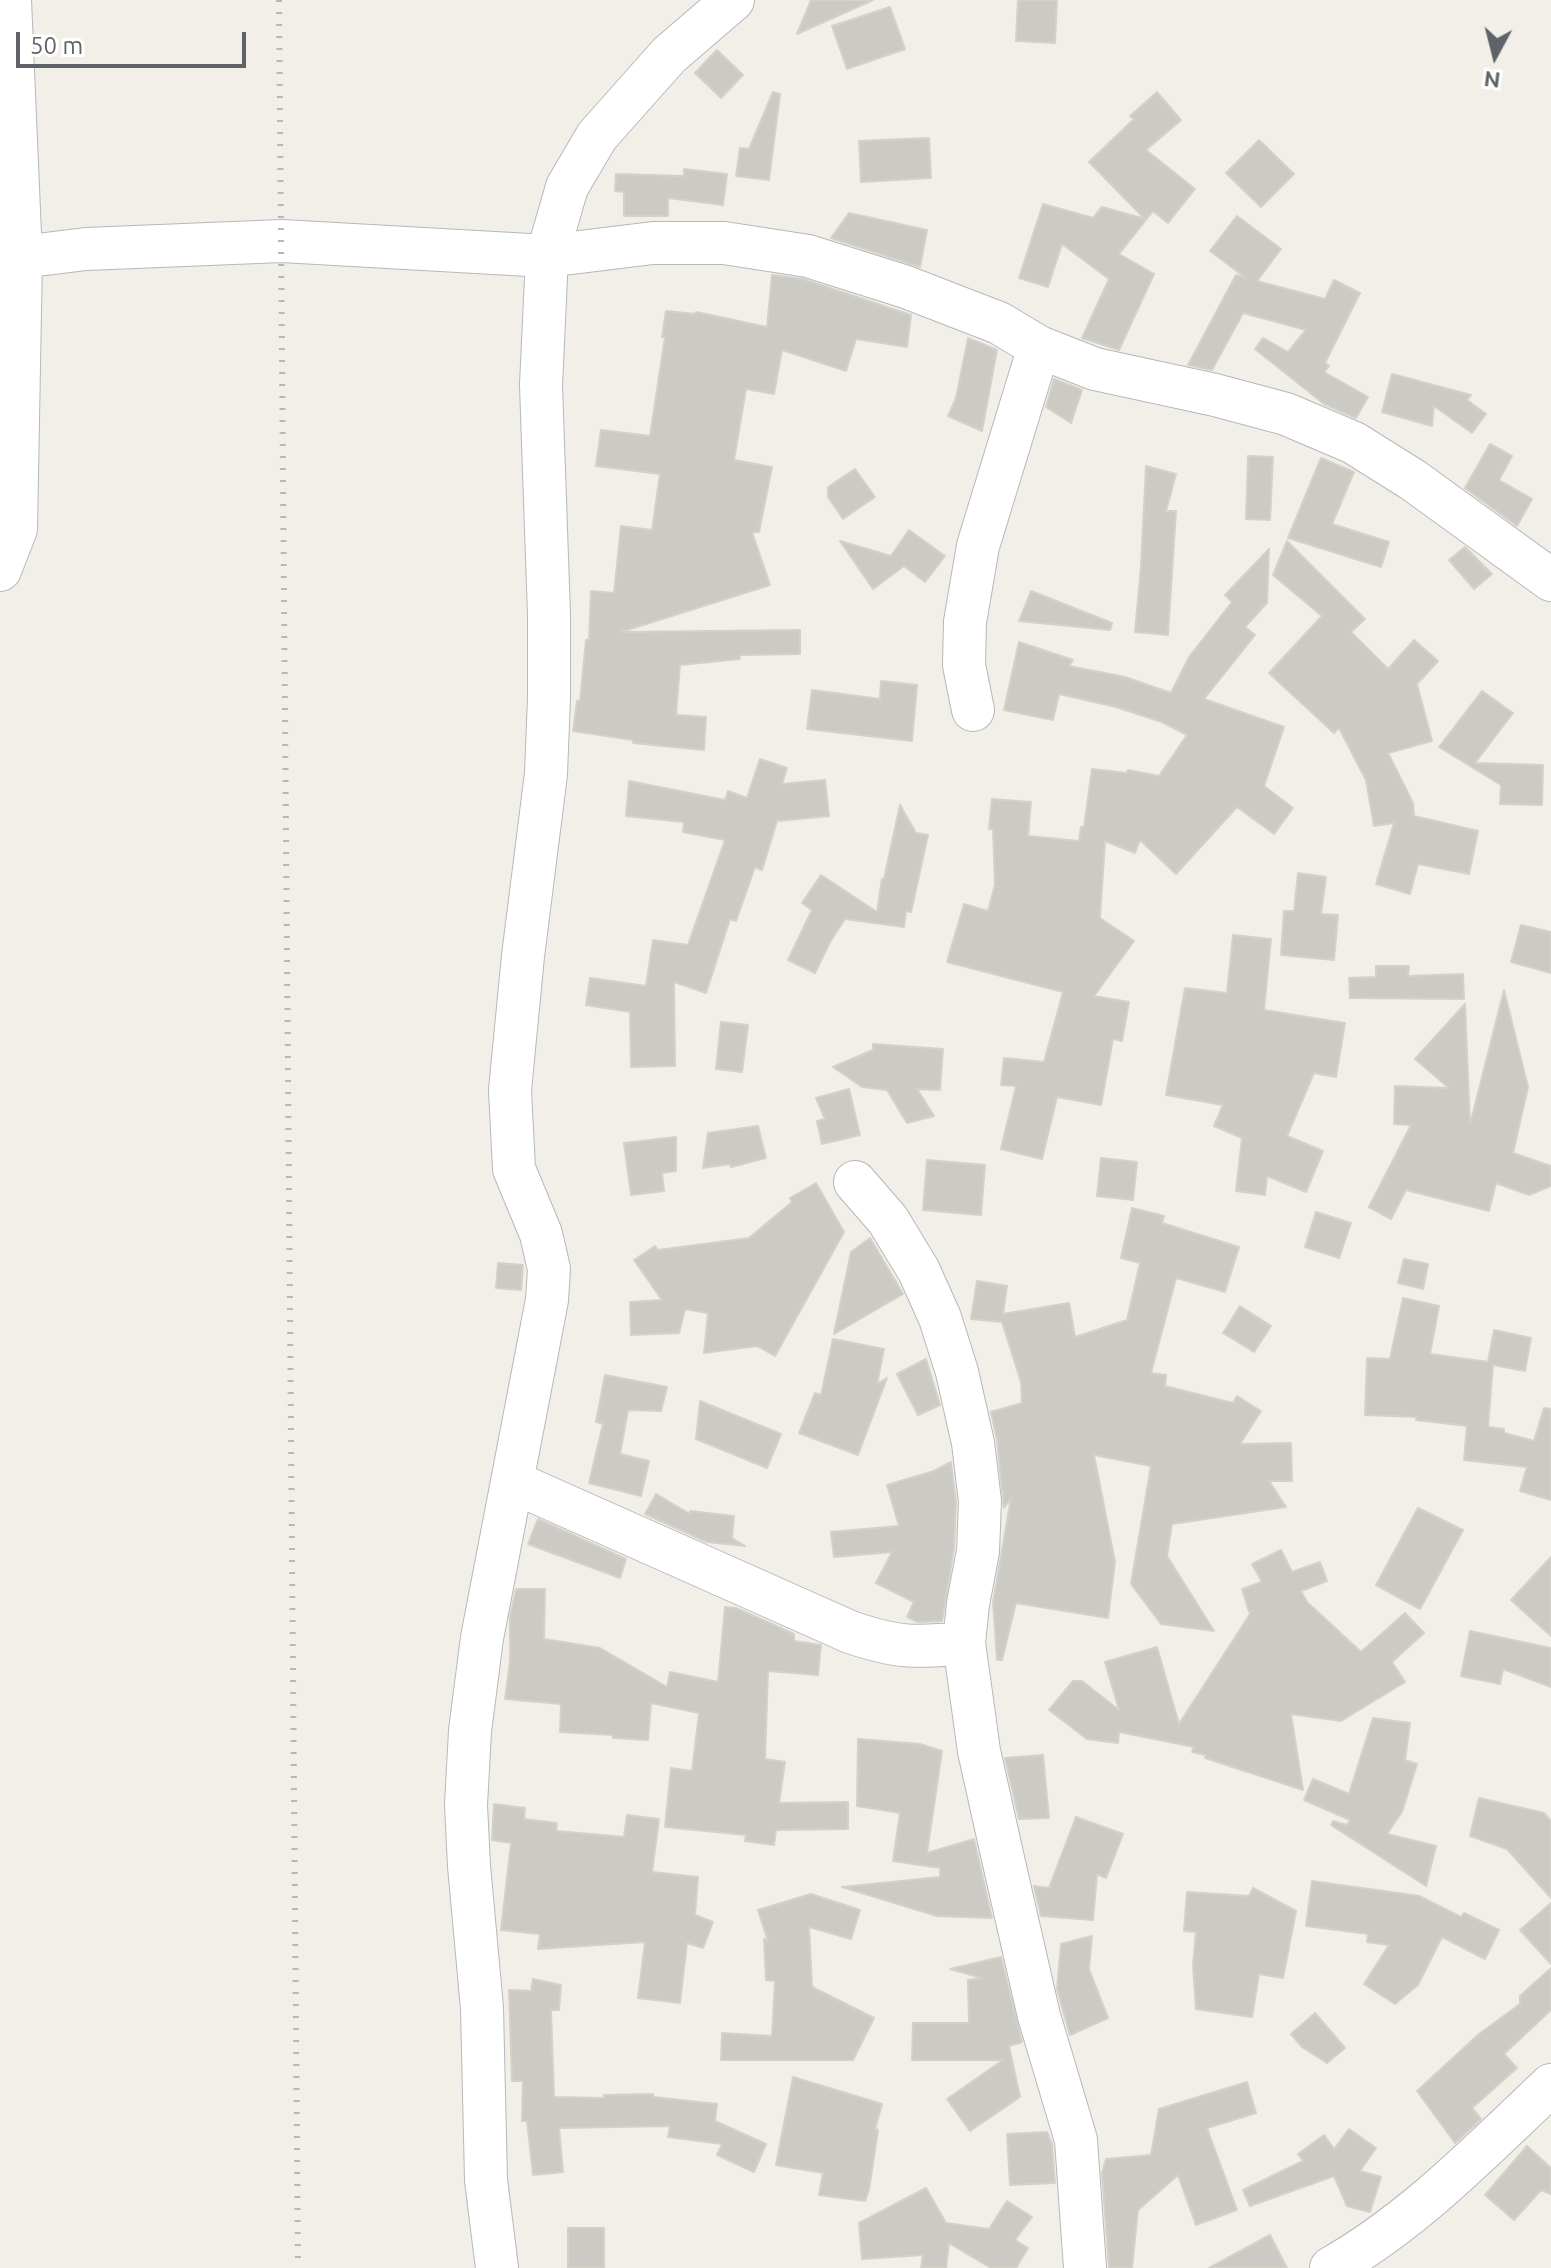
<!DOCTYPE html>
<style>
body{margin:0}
#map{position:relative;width:1551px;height:2268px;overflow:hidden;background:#f1efe8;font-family:Ubuntu,sans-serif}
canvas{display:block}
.north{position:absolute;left:1455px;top:16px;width:80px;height:80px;-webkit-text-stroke:6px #fff;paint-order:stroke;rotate:187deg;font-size:22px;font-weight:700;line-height:32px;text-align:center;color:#5f6368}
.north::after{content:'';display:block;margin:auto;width:28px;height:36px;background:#5f6368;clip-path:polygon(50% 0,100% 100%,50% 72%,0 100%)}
.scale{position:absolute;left:16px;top:32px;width:230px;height:36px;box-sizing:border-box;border:4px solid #5f6368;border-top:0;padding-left:10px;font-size:24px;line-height:28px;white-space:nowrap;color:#5f6368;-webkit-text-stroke:6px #fff;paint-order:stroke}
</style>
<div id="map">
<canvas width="1551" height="2268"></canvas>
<div class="north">N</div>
<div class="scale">50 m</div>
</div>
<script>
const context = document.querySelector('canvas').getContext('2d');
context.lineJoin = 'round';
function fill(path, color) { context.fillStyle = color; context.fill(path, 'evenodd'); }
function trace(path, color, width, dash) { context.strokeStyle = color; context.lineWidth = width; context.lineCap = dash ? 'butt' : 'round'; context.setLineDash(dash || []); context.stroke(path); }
const building = new Path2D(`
 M811,0h62l-76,34z
 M1018,0h39l-2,43 -39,-2z
 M890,7l15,42 -58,20 -15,-43z
 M717,50l26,25 -22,23 -26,-25z
 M773,92l7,2 -11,86 -33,-4 4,-28 9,1z
 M1157,92l24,28 -35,30 49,39 -27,34 -15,-12 -34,43 35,20 -35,76 -37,-12 27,-59 -47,-35 -14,43 -29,-9 24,-74 50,14 9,-11 43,12 -56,-57 45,-43 -4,-3z
 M929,138l2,40 -70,4 -2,-41z
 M1259,140l35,34 -33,33 -35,-34z
 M684,169l43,5 -4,31 -55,-7v18h-44v-24l-9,-1 1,-17 68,2z
 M849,213l78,17 -7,37 -89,-29z
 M1237,216l44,33 -24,32 68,18 9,-19 26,13 -35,70 4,3 -5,6 44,25 -12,21 -32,-14 -69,-55 8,-11 25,14 18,-22 -63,-17 -31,57 -24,-5 48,-90 10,3 -36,-27z
 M772,275l31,4 108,36 -4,32 -51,-8 -10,32 -64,-21 -8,44 -28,-5 -12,71 38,7 -13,65h-7l18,53 -149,47 179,-2v24l-61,1 1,4 -60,6 -4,50 30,2 -2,33 -71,-7v-3l-60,-9 4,-30h3l6,-61h3l2,-49 23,2 7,-67 31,4 8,-56 -64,-8 5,-36 49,6 15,-99h-3l4,-26 30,3v-2l71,15z
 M968,338l29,12 -15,81 -34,-15 8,-18z
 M1392,374l79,21 -4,5 19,14 -14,19 -38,-27 -2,20 -50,-14z
 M1054,379l28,11 -11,33 -25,-16z
 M1490,444l22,12 -13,24 33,19 -15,27 -52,-38z
 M1248,456l25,1 -3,63 -24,-1z
 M1321,458l33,14 -22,52 57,18 -8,25 -93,-29z
 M1146,466l30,8 -10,37h10l-8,124 -33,-3 6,-66z
 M855,469l20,28 -32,22 -15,-22v-10z
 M909,530l36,26 -20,26 -21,-16 -31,23 -33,-48 51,15z
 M1287,541l78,78 -14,13 37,37 26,-29 24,21 -21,23 15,57 -44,12 25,50 1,13 64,15 -9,43 -51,-10 -8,30 -34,-10 18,-61 -20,3 -8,-46 -27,-52 -5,5 -65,-60 53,-57 -49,-41z
 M1465,547l27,27 -18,15 -25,-29z
 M1269,549l-2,54 -22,24 10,8 -51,64 80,28 -20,59 29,22 -19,26 -37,-27 -61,67 -36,-34 -5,13 -30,-12 -5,77 34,23 -40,55 35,6 -7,39 -9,-2 -12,66 -44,-8 -15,62 -41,-10 15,-63 -15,-1 3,-27 40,4 19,-70 -116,-30 17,-58 24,7 7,-26 -2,-56h-4l3,-30 39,3 -3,34 51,5 2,-14h3l8,-58 35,4 1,-3 31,6 28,-41 -25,-13 -46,-15 -57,-13 -6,26 -49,-10 15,-68 54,18 -4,6 56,11 46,16 18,-36 43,-55 -7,-7z
 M1031,591l81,32 -2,7 -91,-9z
 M881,681l36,4 -5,56 -105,-12 5,-39 68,9z
 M1482,691l31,22 -38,50 68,2 -1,40 -42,-1 1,-19 -62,-38z
 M760,759l27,9 -5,16 43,-4 4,36 -52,5 -15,49 -7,-3 -19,54 -6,-2 -24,74 -32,-11 1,84 -44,1 -1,-55 -44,-7 4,-27 56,8 7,-46 35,5 37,-105 -42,-8 1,-10 -58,-6 3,-35 96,19 3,-9 19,7z
 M900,805l16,28 12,2 -17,77 -5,-1 -2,16 -59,-8 -15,23 -15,31 -27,-13 24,-50 -10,-7 19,-28 56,37 5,-33h2z
 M1298,873l28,4 -5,37 17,1 -4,45 -53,-5 3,-44h10z
 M1521,925l30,7v41l-40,-11z
 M1233,935l38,4 -7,71 81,13 -9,54 -22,-4 -27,63 36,15 -17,41 -39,-16 -2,19 -29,-4 6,-53 -28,-12 9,-21 -57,-10 19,-107 42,5z
 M1376,966h33l-1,10 55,-2 1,25 -114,-1 -1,-20 27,-1z
 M1504,990l24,97 -15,66 38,13v20l-22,9 -33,-12 -7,28 -83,-21 -15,29 -22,-12 42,-82 -17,-1 1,-38 54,2 -34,-29 50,-55 5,121z
 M721,1022l27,3 -6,47 -26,-3z
 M873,1044l70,5 -3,41 -23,-1 17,27 -27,7 -20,-33 -25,-3 -29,-20 40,-17z
 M849,1089l11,46 -38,9 -5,-23 8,-2 -9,-21z
 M758,1126l8,32 -35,9 -1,-3 -27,4 5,-35z
 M676,1137v34l-14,2 2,18 -33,4 -7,-52z
 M1101,1158l36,4 -4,38 -36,-4z
 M927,1160l58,5 -4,50 -58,-5z
 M816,1183l28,49 -69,124 -18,-10 -53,7 4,-40 -23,-4 -6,24 -48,2 -1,-33 32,-2 -28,-40 21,-14 3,4 91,-12 43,-36 -2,-4z
 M1132,1208l32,8 -2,7 77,24 -14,45 -49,-14 -25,95 15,2 -1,11 68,17 4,-7 24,15 -21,33 51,-1 1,38h-23l17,26 -114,17 -5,32 47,75 -53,-7 -30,-40 20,-118 -57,-11 21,107 -7,56 -92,-15 -14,57h-5l-4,-58 18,-104 -7,10 -7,-68 -6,-28 31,-9 -1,-21 -19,-60 -31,-3 6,-38 30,5 -4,28 66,-11 6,34 52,-17 13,-57 -19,-5z
 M1316,1212l35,11 -12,35 -34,-11z
 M870,1238l33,56 -69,40 17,-82z
 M1404,1259l24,5 -5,25 -25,-6z
 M498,1263l25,2 -2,25 -25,-2z
 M1403,1298l36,8 -9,48 58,8 6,-32 37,8 -6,33 -32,-6 -5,62 16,2v4l30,8 10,-33 7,1v91l-31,-9 7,-24 -63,-7 3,-34 -51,-6 1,-3 -52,-2 2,-57 23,1z
 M1240,1306l31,20 -17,26 -31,-19z
 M833,1339l51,10 -7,35 10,-6 -29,77 -59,-22 16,-40 6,2z
 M926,1359l14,46 -22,10 -21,-41z
 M605,1375l62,12 -6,24 -33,-1 -8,44 29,7 -8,35 -52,-13 14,-59 -7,-2z
 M700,1401l81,33 -14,34 -71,-29z
 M951,1462l5,40 -2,46 -12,73 -24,1 -11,-5 7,-15 -38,-19 16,-31 -58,5 -3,-25 68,-6 -12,-41 47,-14z
 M656,1494l34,20v-3l44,5 -2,22 13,8 -38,-4 -62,-28z
 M1418,1508l45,22 -43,79 -44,-24z
 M538,1519l88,40 -6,19 -92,-34z
 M1281,1550l11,22 28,-10 7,19 -26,10 6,11 54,50 44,-39 19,20 -32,29 13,20 -64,39 -50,-7 12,76 -98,-32 1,-3 -14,-3 2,-5 -75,-15 -1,11 -31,-4 -38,-29 24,-29h9l37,29 -14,-48 52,-15 22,77 73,-113 -3,1 -7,-23 20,-7 -10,-18z
 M1551,1557v79l-40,-36z
 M516,1589h29l-1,50 56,9 67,39 3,-15 48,10 7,-75 11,1 58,26v7l27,4 -3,30 -50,-4 -3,88 20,3 -6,41 69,-1v27l-72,1 -2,15 -29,-4 1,-6 -81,-8 6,-59 21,3 7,-58 -48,-10 -3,37 -35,-2v-3l-53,-3 1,-28 -56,-5 5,-37v-45z
 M1470,1631l81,17v39l-48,-18 -3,15 -39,-8z
 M1373,1718l37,5 -5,37 12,4 -15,48 -15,22 49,12 -10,40 -95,-61 2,-4 14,4 3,-5 -46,-20 9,-21 36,15z
 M858,1739l62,5 22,7 -15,102 47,-14 18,79 -55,-2 -95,-29 98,-10v-9l-47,-7 7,-48 -43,-7z
 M1043,1755l6,63 -30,1 -14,-61z
 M1479,1798l65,15 7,8v77l-44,-49 -37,-13z
 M494,1804l31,4 -1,11 33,4 -1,8 68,6 3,-22 32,4 -7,53 46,5 -3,38 18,7 -10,26 -16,-5 -7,60 -42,-5 7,-56 -107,7 2,-15 -39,-4 10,-87 -19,-3z
 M1076,1817l47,17 -17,44 -9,-4 -4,46 -52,-4 -7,-30 15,2z
 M1312,1881l107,15 42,21 3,-4 35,17 -14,29 -43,-22 -24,48 -23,19 -31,-20 25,-39 -22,-3 1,-8 -62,-8z
 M1253,1888l43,23 -13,67 -24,-4 -7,43 -56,-8 -3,-44 3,-33 -12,-1 3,-39 62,4z
 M811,1894l49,16 -9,29 -42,-12 3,60 62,31 -21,42h-132l1,-27 50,3 3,-55 -9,-1 -2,-41 4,2 -10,-31z
 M1551,1903v61l-31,-34z
 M1092,1936l-3,33 19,49 -38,17 -13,-46 4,-45z
 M1001,1957l21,85 -13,4 11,51 -50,34 -23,-32 56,-39h-91l1,-37h56l-1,-43 14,-2 -32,-9z
 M1551,1968v42l-47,44 13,14 -45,40 9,11 -26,24 -38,-52 62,-57 41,-30v-8z
 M533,1979l28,6 -2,25h-8l3,87 50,1v-3l49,-1v3l64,7 -2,17 51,23 -12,28 -37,-17 5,-11 -54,-7 2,-11 -111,2 4,44 -30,3 -6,-54h-5l1,-40h-11l-3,-91 22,1z
 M1315,2013l30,35 -18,15 -25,-16 -11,-13z
 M793,2077l89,27 -7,25 3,1 -9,60 -4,11 -46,-6 4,-22 -47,-8z
 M1247,2082l9,31 -49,15 30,82 -41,15 -18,-50 -40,35 -6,58h-23l-7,-95 4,-14 45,-4 8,-46z
 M1349,2129l27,19 -16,23 21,6 -11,35 -23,-6 -13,-30 -84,30 -7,-16 60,-29 -5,-7 26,-19 10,14z
 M1047,2132l5,12 3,39 -45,2 -3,-51z
 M1527,2146l24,22v26l-10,-4 -27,30 -29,-25z
 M926,2188l20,35 43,6 18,-28 25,16 -17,23 13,8 -12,20h-25l-42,-25 -3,25h-25l2,-13 -61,4 -3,-36z
 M568,2228h36v40h-36z
 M1270,2235l17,33h-78z`);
const minor = new Path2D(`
 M21,257l65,-8 196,-8 265,15 106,-13h71l84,13 98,31 93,36 40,24 56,22 120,26 71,19 68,29 59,37 138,100
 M0,570l16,-41 5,-272 -11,-257
 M973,710l-9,-45 1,-43 13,-76 61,-199
 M855,1182l33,38 31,51 21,47 17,54 16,71 7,58 -2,50 -10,53 -4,39 15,108 25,112 35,153 37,124 9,128
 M513,1482l337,150c47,16 65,16 114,11
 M497,2268l-11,-88 -4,-172 -13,-142 -3,-61 4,-74 12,-93 65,-338 2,-31 -8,-35 -27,-65 -4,-79 13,-134 23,-182 3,-76v-83l-8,-230 6,-129 20,-69 30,-51 72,-81 64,-55
 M1331,2268c84,-48 150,-117 220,-183`);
const rail = new Path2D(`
 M279,0l19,2268`);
fill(building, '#cccac5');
trace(building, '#d6d1c6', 2);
trace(minor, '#b5b8bc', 44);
trace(minor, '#fff', 42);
trace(rail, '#b6b7b8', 6, [2, 10]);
</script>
